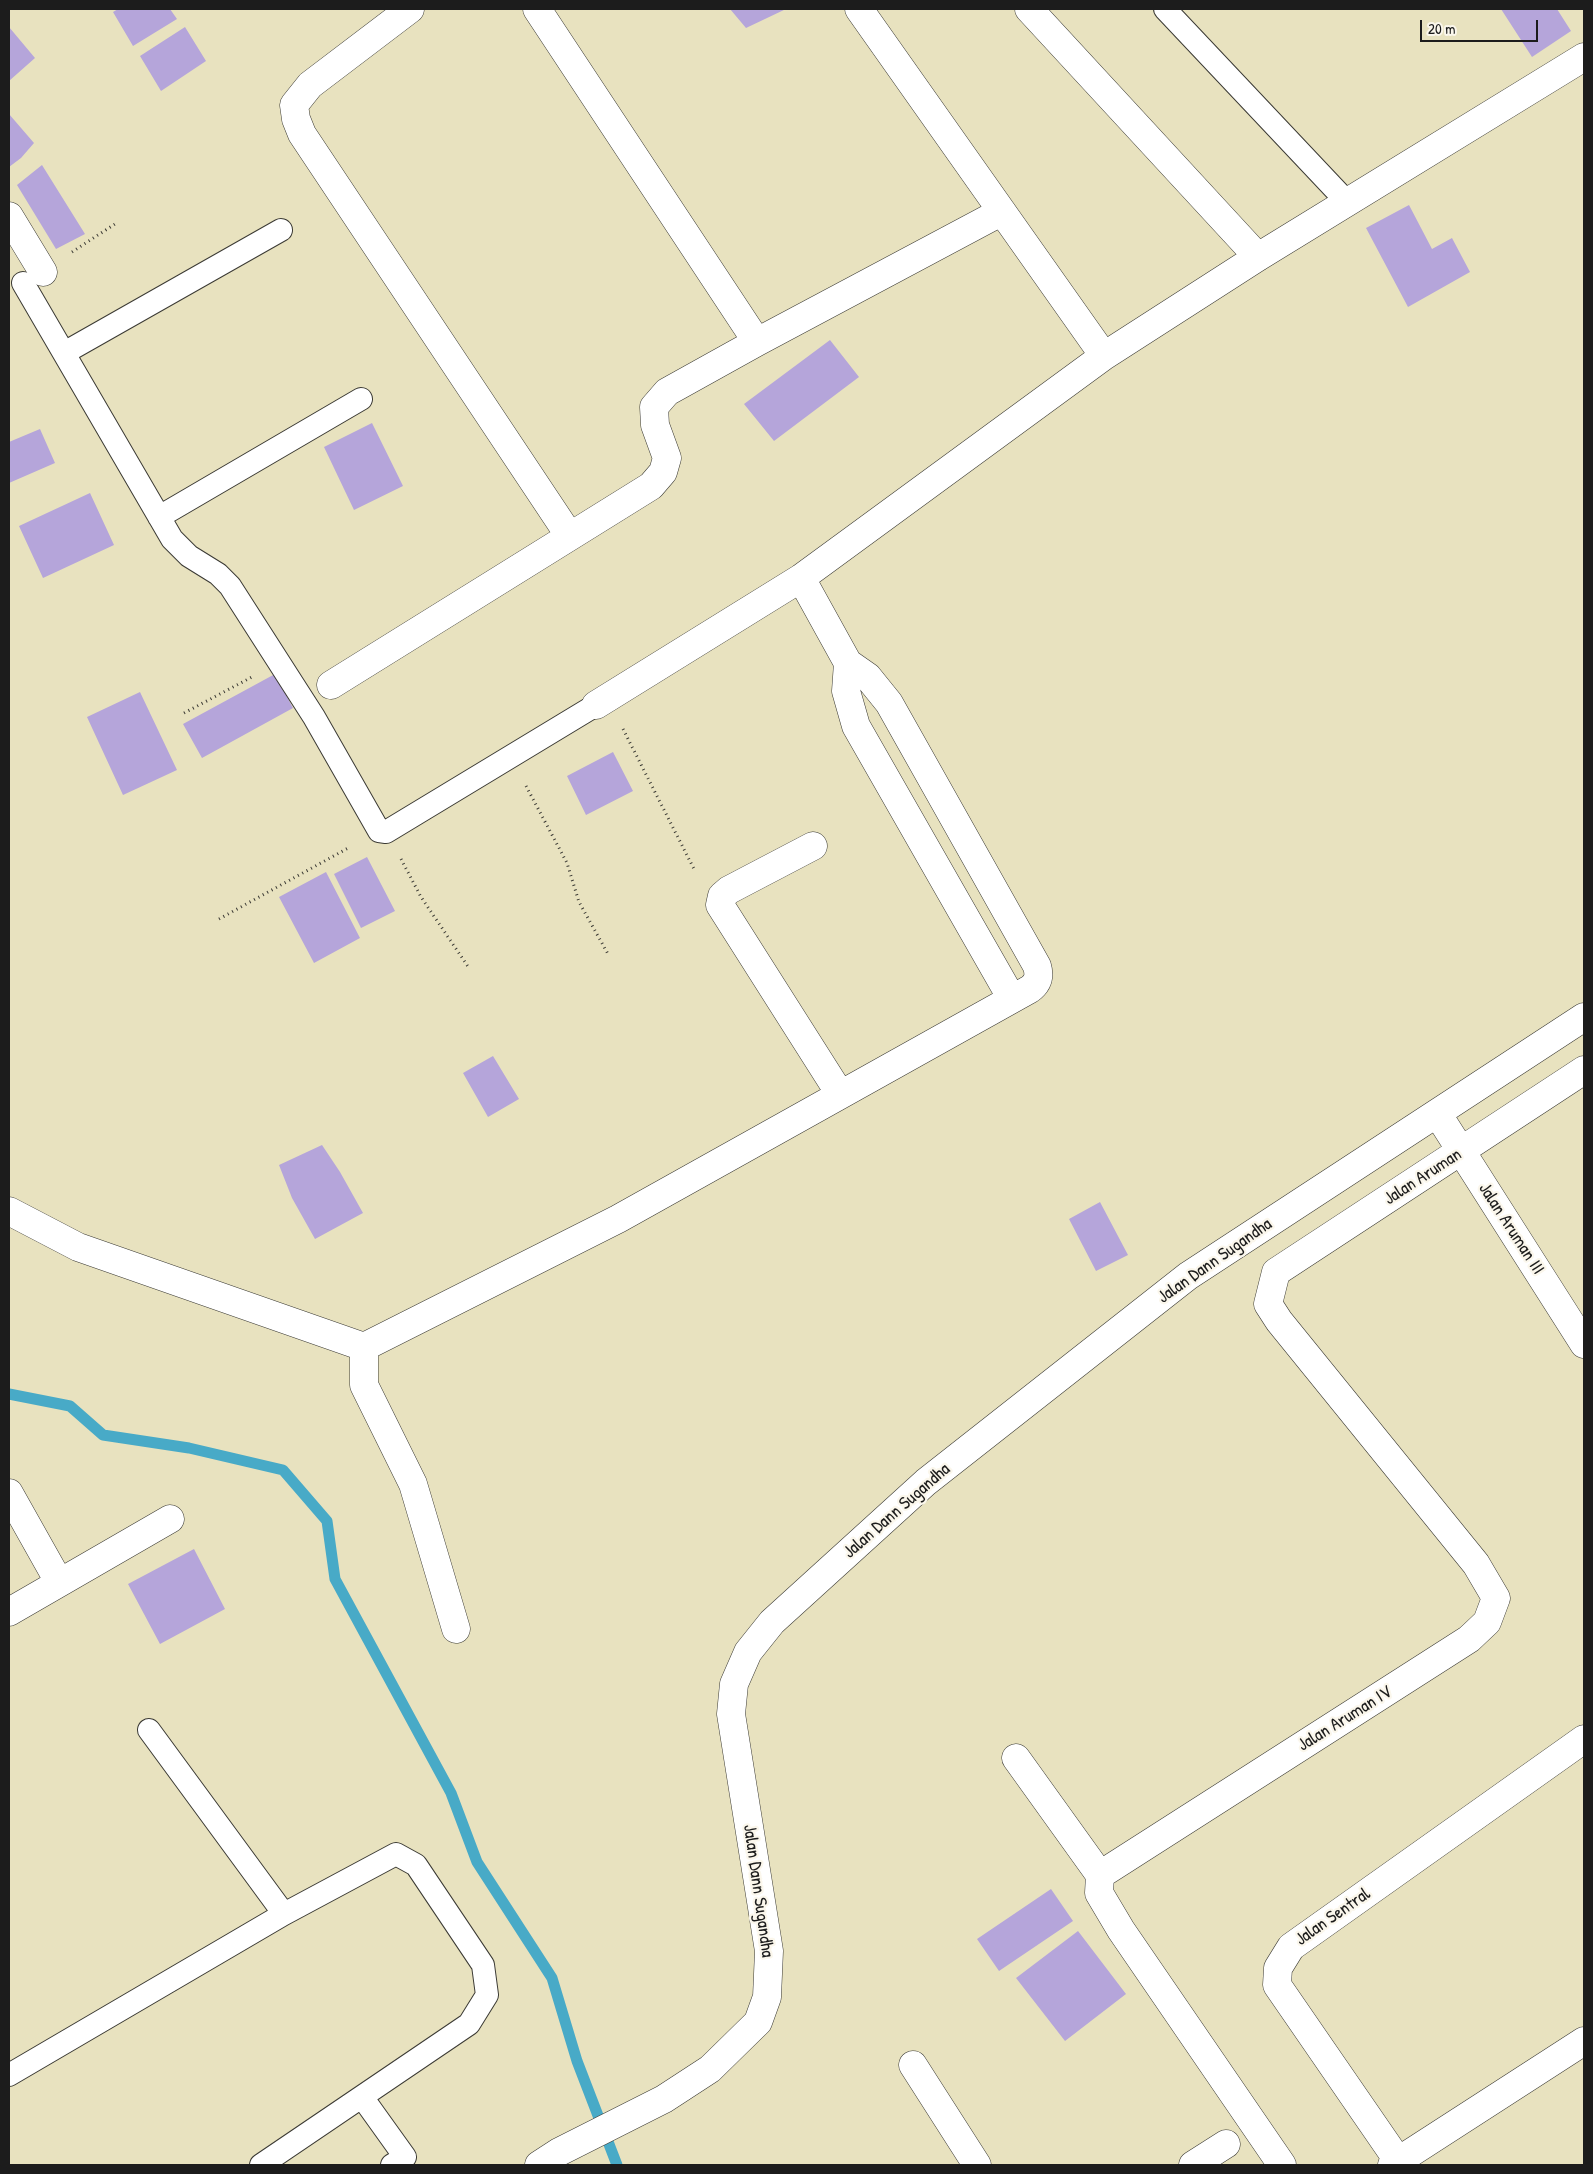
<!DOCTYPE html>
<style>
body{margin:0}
#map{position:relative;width:1593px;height:2174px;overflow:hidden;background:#e8e2bf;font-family:"Patrick Hand",sans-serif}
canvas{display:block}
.frame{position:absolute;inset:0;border:10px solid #1c1c1c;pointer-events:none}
.scale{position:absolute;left:1420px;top:20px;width:118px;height:22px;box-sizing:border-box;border:2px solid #1c1c1c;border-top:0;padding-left:6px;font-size:15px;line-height:18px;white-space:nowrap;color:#1c1c1c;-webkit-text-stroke:4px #fbf7ec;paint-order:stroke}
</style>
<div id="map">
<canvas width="1593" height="2174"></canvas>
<div class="frame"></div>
<div class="scale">20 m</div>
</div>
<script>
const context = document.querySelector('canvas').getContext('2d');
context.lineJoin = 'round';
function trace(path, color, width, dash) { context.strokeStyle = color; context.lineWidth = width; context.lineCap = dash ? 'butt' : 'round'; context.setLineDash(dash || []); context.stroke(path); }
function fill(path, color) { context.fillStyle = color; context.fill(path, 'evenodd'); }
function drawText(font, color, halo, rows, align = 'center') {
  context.font = font + ' "Patrick Hand",sans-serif'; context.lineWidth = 4.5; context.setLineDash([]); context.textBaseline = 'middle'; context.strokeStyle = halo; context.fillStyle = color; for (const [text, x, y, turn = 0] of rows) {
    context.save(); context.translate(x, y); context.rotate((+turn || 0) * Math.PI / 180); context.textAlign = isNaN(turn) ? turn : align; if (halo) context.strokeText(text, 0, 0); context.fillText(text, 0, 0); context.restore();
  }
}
const stream = new Path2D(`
 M9,1394l61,12 33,29 86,13 94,22 44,51 8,58 116,214 26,69 75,116 25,83 40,104`);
const building = new Path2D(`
 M118,9h52l7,10 -44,27 -20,-34z
 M730,9h56l-40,19z
 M1501,9h56l14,22 -39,26z
 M9,27l26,31 -26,23z
 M185,27l21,34 -45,30 -21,-35z
 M9,114l25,29 -13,15 -12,9z
 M42,165l43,69 -29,15 -39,-64z
 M1409,205l23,44 20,-11 18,34 -62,35 -42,-79z
 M830,340l29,37 -85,64 -30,-37z
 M372,423l31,63 -49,24 -30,-63z
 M40,429l15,34 -46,20v-41z
 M90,493l24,52 -71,33 -24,-52z
 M275,674l18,34 -91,50 -19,-34z
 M140,692l37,78 -54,25 -36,-78z
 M613,752l20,39 -47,24 -19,-39z
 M367,857l28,54 -34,17 -27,-54z
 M326,872l34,66 -46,25 -35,-66z
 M493,1056l26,43 -31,18 -25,-44z
 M322,1145l18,27 23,41 -48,26 -23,-41 -13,-33z
 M1100,1202l28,53 -32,16 -27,-52z
 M194,1549l31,60 -65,35 -32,-60z
 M1051,1889l22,32 -74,50 -22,-32z
 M1078,1931l48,63 -61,47 -49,-63z`);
const path = new Path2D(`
 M72,252l46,-30
 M184,713l68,-36
 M623,729l72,142
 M526,786l41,77 12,39 29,52
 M401,859l20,38 48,71
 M219,919l131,-72`);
const service = new Path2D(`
 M1165,9l183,194
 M23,283l149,256 17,17 29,18 12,12 84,131 65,114 7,1 210,-127
 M64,353l217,-123
 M159,517l202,-118
 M149,1730l135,184
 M9,2075l275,-161 112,-60 20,11 67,100 4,30 -18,29 -208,141
 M362,2097l43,60 -13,8`);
const minor = new Path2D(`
 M410,9l-100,76 -16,20 2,14 6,15 267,401
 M537,9l220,333
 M859,9l245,347
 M1029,9l229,248
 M9,216l34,56
 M848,663l-2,28 10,35 156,273
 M331,685l320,-199 12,-14 4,-14 -12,-33 -1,-18 13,-15 90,-50 244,-130
 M596,705l205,-127 303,-222 154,-99 326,-200
 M813,846l-84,44 -7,6 -2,9 120,189
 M1437,1113l147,231
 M9,1211l69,36 286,100 254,-128 412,-230c8,-6 10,-13 7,-23l-148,-263 -21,-26 -20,-14 -47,-85
 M364,1347v38l49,99 43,145
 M9,1493l50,89
 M9,1612l161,-93
 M1016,1758l84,117
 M913,2065l64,100
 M539,2165l20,-13 105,-53 46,-30 48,-47 9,-25 2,-46 -38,-237 3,-30 14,-32 24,-30 154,-140 262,-206 396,-259
 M1193,2165l33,-21
 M1282,2165l-161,-235 -22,-37 1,-18 369,-236 18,-17 9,-24 -20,-34 -197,-243 -11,-17 8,-32 308,-202
 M1392,2165l192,-124
 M1401,2165l-124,-180 1,-17 13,-21 293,-208`);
const streetNames = [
 ["Jalan Aruman",1423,1177,-33],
 ["Jalan Aruman III",1511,1229,57],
 ["Jalan Dann Sugandha",1215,1261,-35],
 ["Jalan Dann Sugandha",897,1511,-41],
 ["Jalan Aruman IV",1345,1719,-32],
 ["Jalan Dann Sugandha",758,1891,82],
 ["Jalan Sentral",1333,1917,-35]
];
trace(stream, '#48aac7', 11);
fill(building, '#b5a5da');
trace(service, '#3b3a34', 24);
trace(minor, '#3b3a34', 29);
trace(path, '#3b3a34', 3, [1, 4]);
trace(service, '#fff', 22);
trace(minor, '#fff', 28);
drawText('18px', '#1c1c1c', '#fbf7ec', streetNames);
</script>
